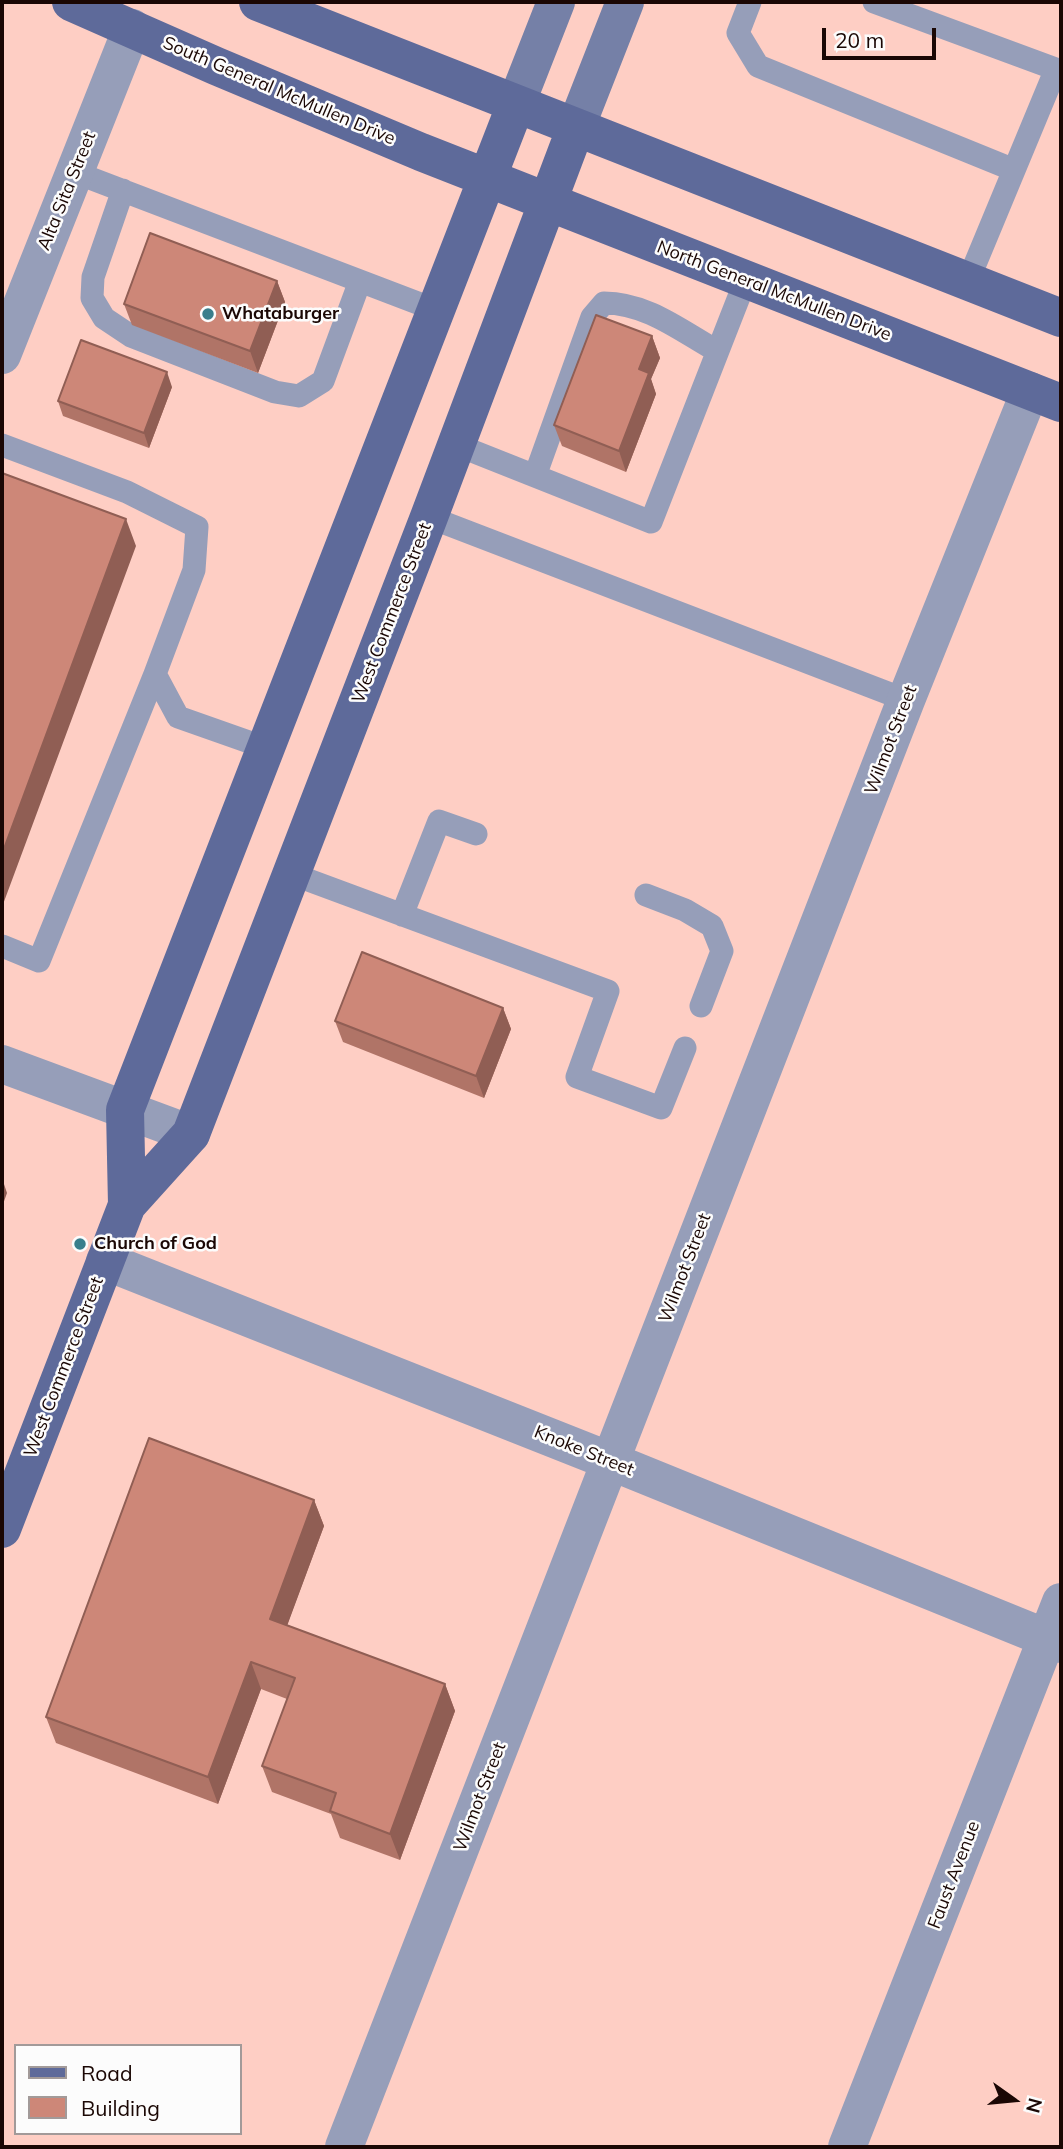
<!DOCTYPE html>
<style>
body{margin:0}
#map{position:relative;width:1063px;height:2149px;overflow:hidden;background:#fecec4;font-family:Mulish,sans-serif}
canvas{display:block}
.frame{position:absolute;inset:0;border:4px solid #1a0704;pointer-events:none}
.legend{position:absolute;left:14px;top:2044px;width:228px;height:91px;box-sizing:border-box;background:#fcfcfc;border:2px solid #a29a99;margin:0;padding:9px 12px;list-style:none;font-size:21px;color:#1a0704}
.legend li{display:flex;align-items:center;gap:14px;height:35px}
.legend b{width:35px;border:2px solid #a29a99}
.north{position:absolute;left:979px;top:2065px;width:70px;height:70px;-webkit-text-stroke:5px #fcfcfc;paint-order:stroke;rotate:105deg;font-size:19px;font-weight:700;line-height:28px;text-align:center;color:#1a0704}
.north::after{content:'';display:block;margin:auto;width:24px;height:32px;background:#1a0704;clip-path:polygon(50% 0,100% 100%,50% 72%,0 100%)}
.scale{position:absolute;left:822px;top:28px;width:114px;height:32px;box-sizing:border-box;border:4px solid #1a0704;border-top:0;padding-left:9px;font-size:21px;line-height:24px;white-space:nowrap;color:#1a0704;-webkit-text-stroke:5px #fcfcfc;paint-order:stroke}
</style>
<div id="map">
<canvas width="1063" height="2149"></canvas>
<div class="frame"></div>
<ul class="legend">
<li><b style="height:9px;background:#5e6a9a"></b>Road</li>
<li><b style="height:19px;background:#cd8778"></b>Building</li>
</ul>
<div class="north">N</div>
<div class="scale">20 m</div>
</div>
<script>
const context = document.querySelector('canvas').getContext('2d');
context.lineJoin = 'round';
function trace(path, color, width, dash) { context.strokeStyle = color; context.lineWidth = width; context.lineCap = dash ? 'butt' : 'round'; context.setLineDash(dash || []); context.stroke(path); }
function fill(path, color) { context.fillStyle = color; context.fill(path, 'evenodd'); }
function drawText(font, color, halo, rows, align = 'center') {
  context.font = font + ' Mulish,sans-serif'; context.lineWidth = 5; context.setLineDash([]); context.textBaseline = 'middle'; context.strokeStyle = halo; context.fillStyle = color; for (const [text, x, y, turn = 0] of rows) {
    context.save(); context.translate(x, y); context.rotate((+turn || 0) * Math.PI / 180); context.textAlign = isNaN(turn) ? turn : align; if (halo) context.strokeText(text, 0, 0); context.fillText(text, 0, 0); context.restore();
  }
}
const lane = new Path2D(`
 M750,2l-12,31 20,33 256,104
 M874,2l187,69
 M74,172l362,138
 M123,190l-30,87 -1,21 12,20 27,18 144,56 24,4 24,-15 37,-100
 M968,281l88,-212
 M2,445l125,47 70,35 -3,43 -39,104 23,43 88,31
 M457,445l194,77 95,-243
 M535,476l57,-159 12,-14c43,0 77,28 113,48
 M429,517l477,183
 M292,874l316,117 -31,86 84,31 24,-60
 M646,895l39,15 27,16 10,25 -21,55
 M402,915l37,-94 37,13
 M2,946l37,15 116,-287`);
const street = new Path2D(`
 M2,355l130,-327
 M2,1064l189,70
 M105,1261l505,200 451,183
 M344,2147l562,-1447 124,-309
 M847,2147l214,-545`);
const secondary = new Path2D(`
 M516,104l40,-102
 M576,127l49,-125`);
const primary = new Path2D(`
 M71,2l145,64 205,86 640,251
 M258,2l803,316
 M127,1205l-2,-95 391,-1006
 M2,1529l125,-324 64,-71 238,-617 147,-390`);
const wall = new Path2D(`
 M277,281l8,21 -27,71 -126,-48 -8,-21z
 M652,336l8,22 -9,21 5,15 -30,78 -64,-26 -8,-21z
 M172,387l-23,61 -86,-32 -5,-15z
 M503,1008l8,21 -27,69 -141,-56 -8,-21z
 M314,1500l10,26 -37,99 158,59 10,27 -55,149 -60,-22 -9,-24 -59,-22 -10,-26 25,-67 -26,-10 -43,115 -162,-61 -10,-26z`);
const shadedWall = new Path2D(`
 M277,281l8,21 -27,71 -8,-22z
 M652,336l8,22 -9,21 5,15 -30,78 -7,-21 20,-82z
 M167,372l5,15 -23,61 -5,-15z
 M126,519l10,27 -134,361v-53z
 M503,1008l8,21 -27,69 -8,-22z
 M2,1178l5,15 -5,14z
 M314,1500l10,26 -44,119 -10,-26z
 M251,1662l10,27 -43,115 -10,-27z
 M445,1684l10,27 -55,149 -10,-26z`);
const building = new Path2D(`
 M150,233l127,48 -27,70 -126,-47z
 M596,315l56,21 -13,33 10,4 -30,78 -65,-26z
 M81,340l86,32 -23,61 -86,-32z
 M2,473l124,46 -124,335z
 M362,952l141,56 -27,68 -141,-55z
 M149,1438l165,62 -44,119 175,65 -55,150 -60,-23 6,-18 -74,-27 33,-88 -44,-16 -43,115 -162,-60z`);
const markers = [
 [208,314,7,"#397e8c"],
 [80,1244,7,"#397e8c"]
];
const streetNames = [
 ["South General McMullen Drive",279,91,23],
 ["Alta Sita Street",67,191,-68],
 ["North General McMullen Drive",774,291,21],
 ["West Commerce Street",392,613,-69],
 ["Wilmot Street",891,740,-69],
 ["Wilmot Street",685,1268,-69],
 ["West Commerce Street",64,1367,-69],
 ["Knoke Street",584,1451,22],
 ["Wilmot Street",480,1797,-69],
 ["Faust Avenue",954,1875,-69]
];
const poiNames = [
 ["Whataburger",222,314],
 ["Church of God",94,1244]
];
trace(lane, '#969eb9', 23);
trace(street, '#969eb9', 38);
trace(secondary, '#7580a7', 38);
trace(primary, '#5e6a9a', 38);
fill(wall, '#b07467');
fill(shadedWall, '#905e54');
fill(building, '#cd8778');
trace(building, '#905e54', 2);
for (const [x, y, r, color] of markers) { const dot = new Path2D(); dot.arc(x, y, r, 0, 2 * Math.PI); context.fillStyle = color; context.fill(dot); trace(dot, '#fcfcfc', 2.5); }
drawText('18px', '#1a0704', '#fcfcfc', streetNames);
drawText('bold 18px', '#1a0704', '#fcfcfc', poiNames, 'left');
</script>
